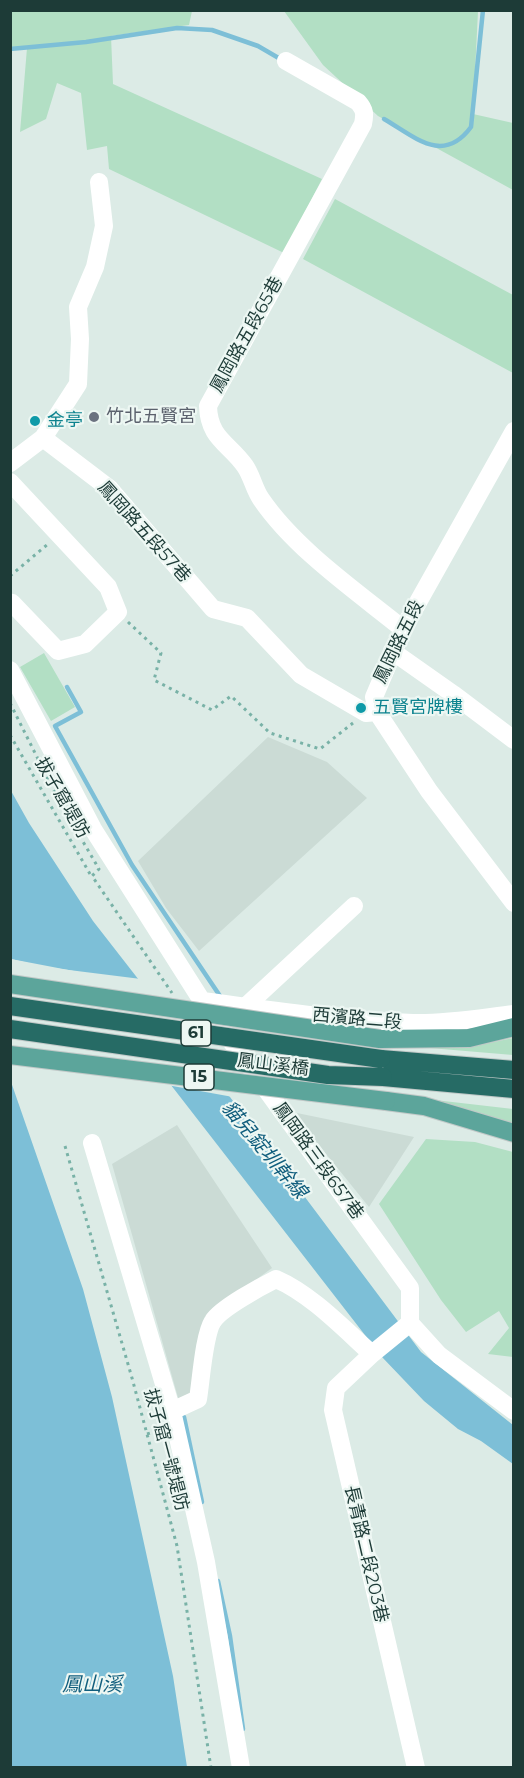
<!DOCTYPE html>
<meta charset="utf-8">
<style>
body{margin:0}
#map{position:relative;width:524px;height:1778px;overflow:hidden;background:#dcebe6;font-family:Montserrat,sans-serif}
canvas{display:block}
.frame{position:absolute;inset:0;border:12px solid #1d3b37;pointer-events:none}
</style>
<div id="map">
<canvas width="524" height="1778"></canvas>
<div class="frame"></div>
</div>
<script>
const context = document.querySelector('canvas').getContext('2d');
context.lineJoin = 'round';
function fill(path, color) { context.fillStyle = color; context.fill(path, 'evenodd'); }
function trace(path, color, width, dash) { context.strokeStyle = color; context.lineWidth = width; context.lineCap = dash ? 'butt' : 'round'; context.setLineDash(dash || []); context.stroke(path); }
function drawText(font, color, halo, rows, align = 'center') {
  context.font = font + ' Montserrat,"Noto Sans TC",sans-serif'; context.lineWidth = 4.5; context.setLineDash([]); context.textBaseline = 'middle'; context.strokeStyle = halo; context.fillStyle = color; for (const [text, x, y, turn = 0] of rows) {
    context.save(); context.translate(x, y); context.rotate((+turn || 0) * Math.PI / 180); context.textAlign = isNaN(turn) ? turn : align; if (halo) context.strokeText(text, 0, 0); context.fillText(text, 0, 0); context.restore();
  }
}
const built = new Path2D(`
 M268,737l59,25 40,36 -168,153 -33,-43 -28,-47z
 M292,1112l122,25 -45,70z
 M177,1125l95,143 -68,50 -12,78 -13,5 -67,-237z`);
const green = new Path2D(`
 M11,11h181l-3,14 -78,11 2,48 209,95 -38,74 -175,-84 -2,-23 -20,4 -6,-57 -24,-10 -11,36 -26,13 7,-84h-16z
 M284,11h194l-5,103 40,9v67l-135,-74 -55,-51z
 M335,199l178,96v78l-210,-114z
 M44,653l31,54 -24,14 -31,-54z
 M513,1038v17l-107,-9 78,-2z
 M435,1100l78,9v15z
 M426,1139l49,3 38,10v205l-25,-3 21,-26 -10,-17 -33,21 -25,-32 -62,-96z`);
const water = new Path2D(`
 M10,789l19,34 64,98 137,176 191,255 92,73v39l-32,-23 -23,-12 -34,-28 -42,-44 -298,-384 -73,-14z
 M10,1079l73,210 29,108 61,279 14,91h-176z`);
const pier = new Path2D(`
 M11,959l34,8 96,12 92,118 -66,-12 -85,-109 -72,-14z`);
const stream = new Path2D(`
 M10,49l76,-7 91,-14 35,2 46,16 24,14
 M384,119c31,18 59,46 87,8l12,-117
 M67,687l14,25 -26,14 77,139 88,131
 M184,1417l18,85
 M218,1581l12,55 13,93`);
const path = new Path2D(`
 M10,576l38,-32
 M128,622l33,31 -7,27 58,30 19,-14 39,37 50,16 33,-26
 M10,735l80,139
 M65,1146l67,232 45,168 34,222
 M147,1434l13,-4`);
const minor = new Path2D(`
 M286,61l72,41c7,8 7,12 5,22l-155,282c1,33 21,37 37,60 7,10 9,23 16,33 34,50 95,92 142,130
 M514,431l-111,198 -29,68 3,15 52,79 85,112
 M43,438l67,51 103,120 34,9 54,57 65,38 11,-1
 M10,463l33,-25 35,-54 2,-45 -2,-32 17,-40 9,-41 -5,-44
 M10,482l98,105 10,25 -33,32 -27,7 -46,-48 -2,1
 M392,651l61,43 61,46
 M10,670l83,159 109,172 208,287v35l29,32 75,56
 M202,1001c69,9 140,20 211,22 33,1 67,-5 101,-9
 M245,1007l109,-101
 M92,1143l80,268 34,151 35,206
 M410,1323l-38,31 -36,34 -3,22 83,358
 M172,1411l26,-12c3,-18 6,-65 15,-78 8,-13 49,-35 63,-42 35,15 68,50 96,75`);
const major = new Path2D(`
 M380,1039l89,-1 45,-11
 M386,1101l38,5 90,27`);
const highway = new Path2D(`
 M381,1059l133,11
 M383,1077l131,12`);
const pathBridge = new Path2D(`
 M10,703l48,96 41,70 -7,7 80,117`);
const majorBridge = new Path2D(`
 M10,984l370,55
 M10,1055l376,46`);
const highwayBridge = new Path2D(`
 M10,1006l371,53
 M10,1029l318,46 55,2`);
const markers = [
 [94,417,6,"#6b7280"],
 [35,421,6,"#0f9aa8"],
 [361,708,6,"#0f9aa8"]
];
const shields = [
 [196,1033,30],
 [199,1077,30]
];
const shieldNames = [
 ["61",196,1033],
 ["15",199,1077]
];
const streetNames = [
 ["鳳岡路五段65巷",247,335,-61],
 ["鳳岡路五段57巷",144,532,48],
 ["鳳岡路五段",399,642,-64],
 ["拔子窟堤防",62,798,60],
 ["西濱路二段",357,1019,5],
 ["鳳山溪橋",273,1065,7],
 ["鳳岡路三段657巷",318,1161,54],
 ["拔子窟一號堤防",166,1450,75],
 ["長青路二段203巷",366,1554,77]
];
const worshipNames = [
 ["竹北五賢宮",106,417]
];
const cultureNames = [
 ["金亭",47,421],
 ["五賢宮牌樓",373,708]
];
const waterNames = [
 ["貓兒錠圳幹線",264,1150,50],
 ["鳳山溪",92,1685]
];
fill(built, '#cbdbd5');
fill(green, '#b2dfc4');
fill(water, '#7dbfd7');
fill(pier, '#dcebe6');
trace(stream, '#7dbfd7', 4.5);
trace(major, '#c0c8c7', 20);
trace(highway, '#c0c8c7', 20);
trace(path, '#79b2a7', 3, [3, 4.5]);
trace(minor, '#fff', 18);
trace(major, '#5ca59b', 18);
trace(highway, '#266b65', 18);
trace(majorBridge, '#c0c8c7', 20, []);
trace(highwayBridge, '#c0c8c7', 20, []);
trace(pathBridge, '#79b2a7', 3, [3, 4.5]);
trace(majorBridge, '#5ca59b', 18);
trace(highwayBridge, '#266b65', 18);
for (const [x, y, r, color] of markers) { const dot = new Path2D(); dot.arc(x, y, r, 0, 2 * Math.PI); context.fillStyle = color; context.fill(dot); trace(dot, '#edf7f3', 2); }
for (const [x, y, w] of shields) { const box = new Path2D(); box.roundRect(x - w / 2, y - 13, w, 26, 4.5); context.fillStyle = '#edf7f3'; context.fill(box); trace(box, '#1d3b37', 1.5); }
drawText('bold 16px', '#1d3b37', null, shieldNames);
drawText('18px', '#1d3b37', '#edf7f3', streetNames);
drawText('18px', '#5b616d', '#edf7f3', worshipNames, 'left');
drawText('18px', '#0d838f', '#edf7f3', cultureNames, 'left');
drawText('italic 20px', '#115e7d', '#edf7f3', waterNames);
</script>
